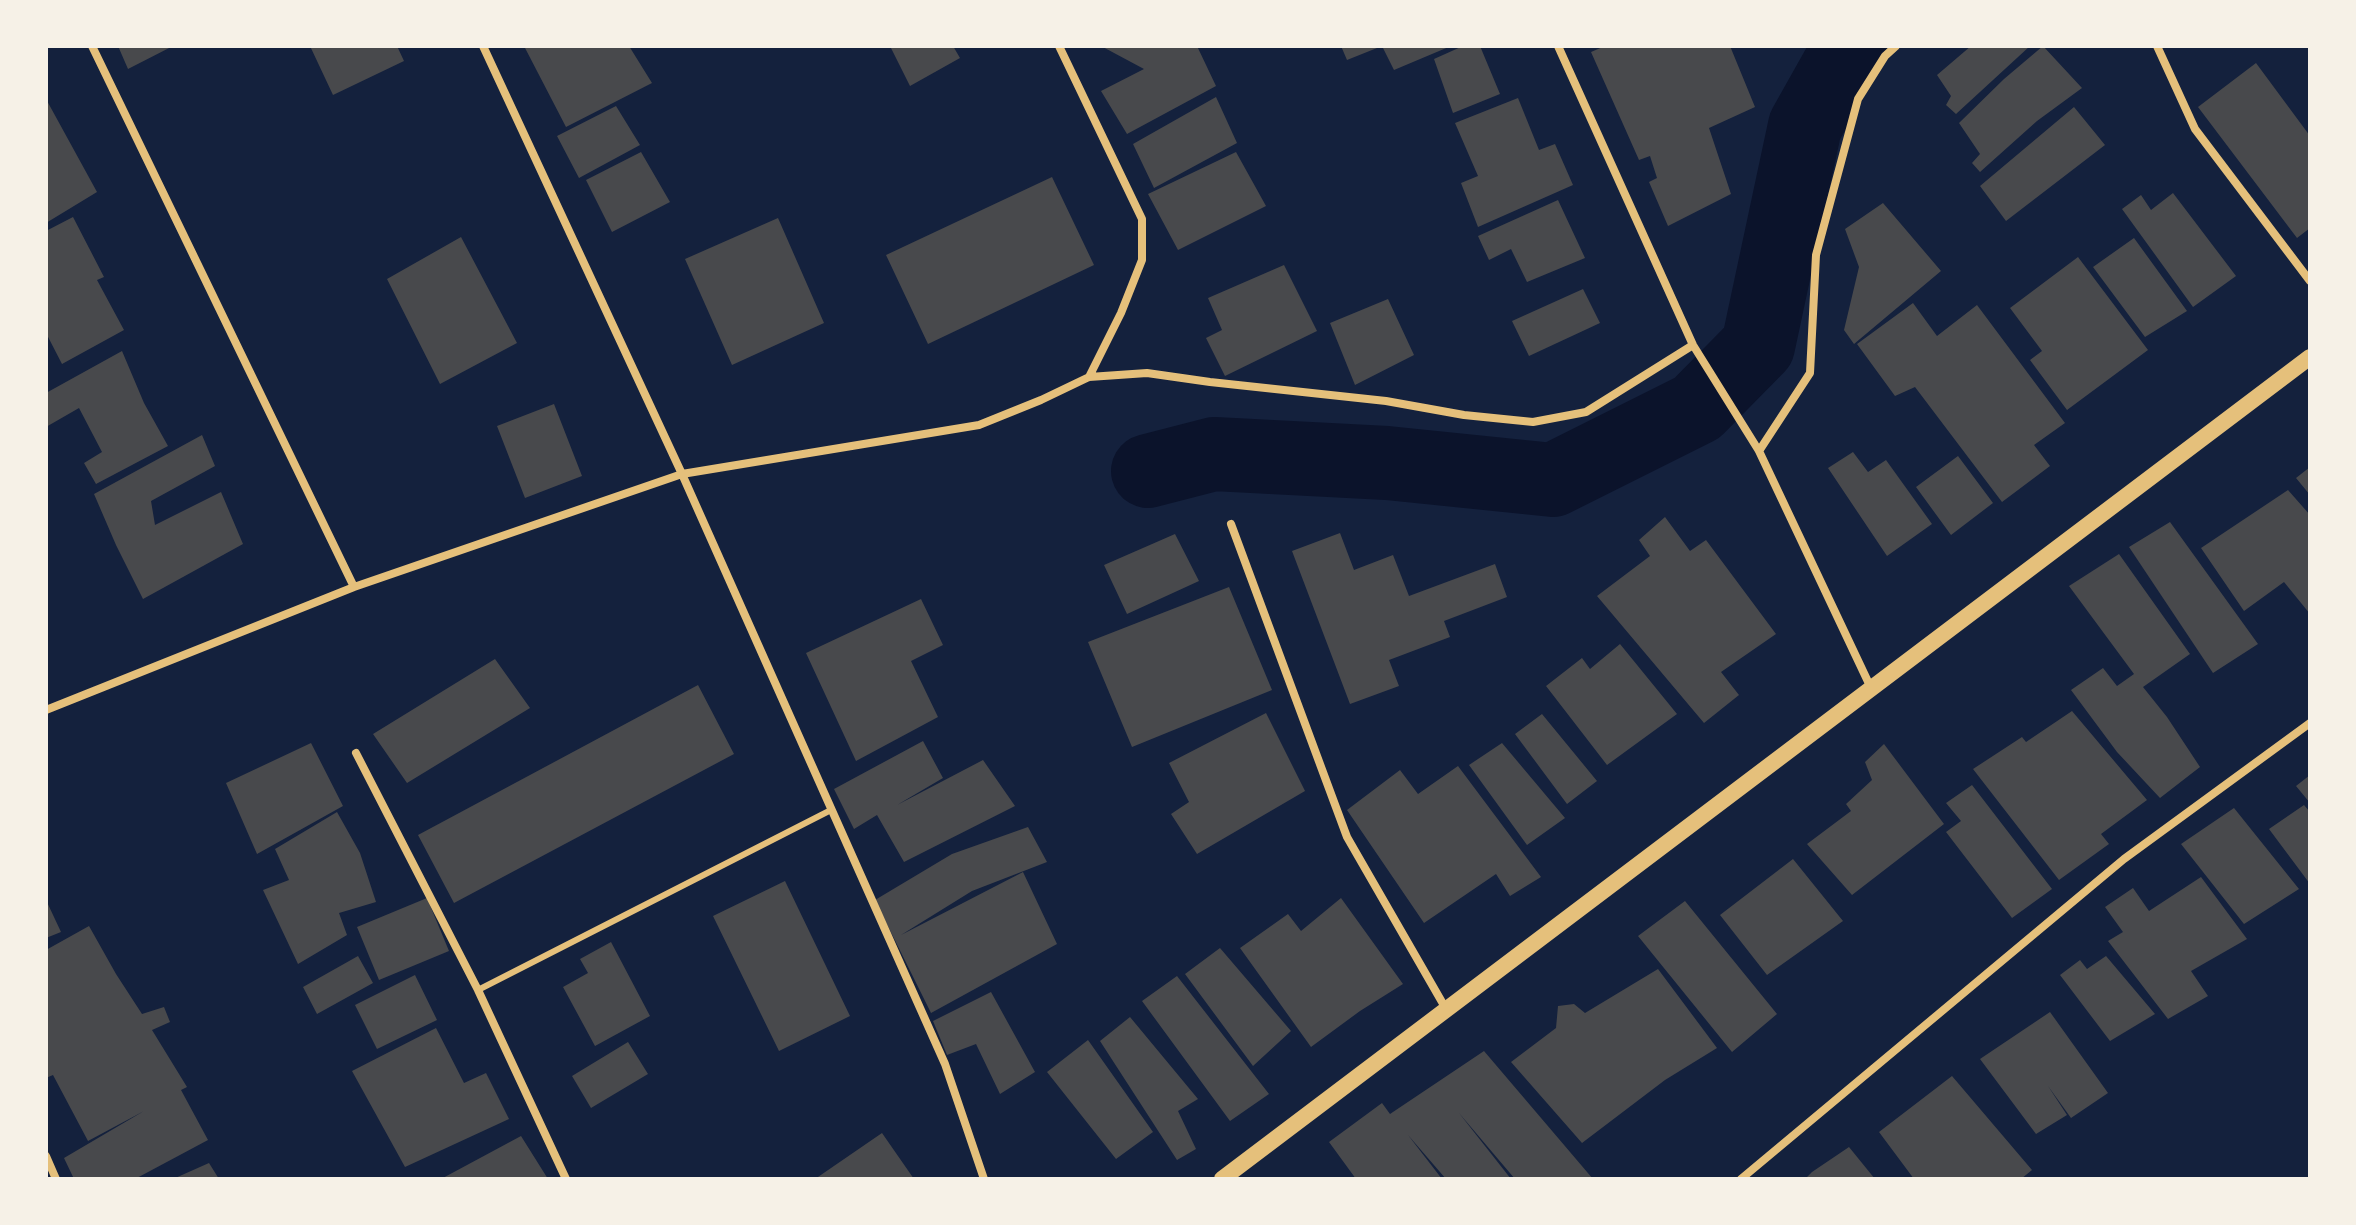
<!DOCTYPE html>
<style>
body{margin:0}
#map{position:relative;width:2356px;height:1225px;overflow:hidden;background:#14213d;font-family:Karla,sans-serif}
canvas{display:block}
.frame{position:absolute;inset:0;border:48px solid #f6f1e7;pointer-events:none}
</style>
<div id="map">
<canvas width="2356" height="1225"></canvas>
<div class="frame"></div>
</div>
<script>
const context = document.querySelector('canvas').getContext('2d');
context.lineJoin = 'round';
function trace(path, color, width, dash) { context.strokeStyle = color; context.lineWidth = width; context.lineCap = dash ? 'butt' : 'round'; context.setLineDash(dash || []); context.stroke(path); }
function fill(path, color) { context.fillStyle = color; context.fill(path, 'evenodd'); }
const river = new Path2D(`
 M1148,471l66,-17 173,9 166,17 144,-72 61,-62 47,-220 45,-80`);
const building = new Path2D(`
 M118,46h55l-45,23z
 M310,46h87l7,15 -71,34z
 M524,46h105l23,37 -86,44z
 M890,46h63l7,12 -50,28z
 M1101,46h96l19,40 -89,48 -26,-43 43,-22z
 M1341,46h110l-57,24 -12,-24 -35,14z
 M1463,46h17l20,48 -47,19 -19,-54z
 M1605,46h125l25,61 -46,21 22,66 -63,32 -19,-44 8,-4 -7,-22 -11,4 -48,-108z
 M1971,46h59l-74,68 -10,-9 5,-9 -14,-21z
 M2043,46l39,42 -45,33 -57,51 -8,-9 8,-9 -21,-31 45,-44z
 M2256,63l54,73v92l-13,10 -99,-131z
 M1216,97l21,46 -83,45 -21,-44z
 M1518,98l21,52 16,-6 18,41 -95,42 -17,-44 17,-7 -23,-53z
 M46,99l51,93 -51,31z
 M616,106l24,39 -61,33 -22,-42z
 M2074,107l31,38 -99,76 -26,-35z
 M641,152l29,50 -58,30 -26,-52z
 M1236,152l30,54 -88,44 -30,-56z
 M1052,177l42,88 -166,79 -42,-89z
 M2173,193l63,83 -43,31 -71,-98 19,-14 10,15z
 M1558,200l27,58 -58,24 -16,-33 -22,11 -11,-24z
 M1883,203l58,68 -87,73 -10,-14 15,-63 -14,-38z
 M73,217l31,60 -7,3 27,50 -62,34 -16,-31v-102z
 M778,218l46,105 -92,42 -47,-106z
 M461,237l56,106 -77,41 -53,-105z
 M2134,238l53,73 -42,26 -52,-70z
 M2078,257l70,93 -81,60 -37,-50 12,-9 -32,-43z
 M1284,265l33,66 -92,45 -19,-38 16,-8 -14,-32z
 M1583,289l17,34 -71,33 -17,-35z
 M1388,299l26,56 -59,30 -25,-62z
 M1913,303l24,33 40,-31 88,118 -31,22 16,21 -48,36 -87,-115 -20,9 -38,-52z
 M122,351l22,52 24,43 -72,38 -12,-21 18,-11 -23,-44 -33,19v-34z
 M554,404l28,72 -57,22 -28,-72z
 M202,435l13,31 -64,35 4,24 66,-33 22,52 -100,55 -27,-54 -22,-51z
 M1853,452l15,20 18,-12 46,64 -45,32 -59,-88z
 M1958,456l35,47 -42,32 -35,-48z
 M2310,467v28l-14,-17z
 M2288,490l22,25v99l-26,-32 -40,29 -43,-63z
 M1665,517l25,34 16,-11 70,94 -55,38 18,23 -35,28 -107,-127 53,-40 -11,-16z
 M2170,522l88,122 -45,29 -84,-126z
 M1340,533l14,37 39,-15 16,41 86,-32 12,33 -63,24 6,16 -61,23 10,26 -49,18 -58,-153z
 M1175,534l24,47 -72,33 -23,-49z
 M2119,554l71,100 -47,33 24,30 33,50 -40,31 -43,-46 -46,-62 32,-22 14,18 17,-12 -65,-88z
 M1229,587l43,103 -140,57 -44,-105z
 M921,599l22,46 -32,16 27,56 -82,44 -50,-108z
 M1620,644l57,70 -70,51 -61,-79 36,-28 8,11z
 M495,659l35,49 -123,75 -34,-49z
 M698,685l36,69 -280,149 -36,-68z
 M2072,711l75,89 -46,34 8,10 -50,36 -86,-111 49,-32 4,5z
 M1266,713l39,78 -108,63 -26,-40 18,-12 -20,-39z
 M1542,714l55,67 -30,23 -52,-70z
 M923,741l20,37 -46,27 86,-45 32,46 -111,56 -27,-47 -23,14 -20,-40z
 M311,743l32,63 -86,48 -31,-71z
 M1502,743l63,75 -38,27 -58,-80z
 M1884,744l60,80 -92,71 -45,-51 44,-33 -5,-7 26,-24 -7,-18z
 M1458,766l83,111 -31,19 -14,-22 -72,49 -77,-113 53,-40 18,24z
 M2310,775v28l-14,-17z
 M1972,785l80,104 -40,29 -66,-86 15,-11 -15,-18z
 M2304,805l6,7v72l-41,-55z
 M2234,808l65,81 -55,35 -63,-80z
 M337,812l23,41 16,49 -37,11 8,22 -49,29 -35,-74 26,-10 -14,-31z
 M1028,827l19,35 -75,29 -71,44 122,-63 34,72 -126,69 -56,-113 77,-46z
 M1793,859l50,62 -76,54 -47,-60z
 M2201,877l46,62 -56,32 17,25 -40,23 -60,-78 15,-9 -18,-25 28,-19 16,23z
 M785,881l65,135 -71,35 -66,-135z
 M427,898l22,53 -70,29 -22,-53z
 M1341,898l62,86 -43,27 -49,36 -71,-99 48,-34 13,17z
 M46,900l15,32 -15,6z
 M1685,901l92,113 -45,38 -94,-116z
 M89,926l27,48 26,40 22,-7 6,15 -18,8 35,57 -6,3 27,50 -73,39h-61l-10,-21 80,-47 -56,30 -35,-66 -7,3v-128z
 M611,942l39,74 -55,30 -32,-59 25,-14 -8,-14z
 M1220,948l71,83 -38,35 -68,-92z
 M358,956l15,27 -56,31 -14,-27z
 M2106,956l49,58 -45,27 -50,-66 20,-15 7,9z
 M1658,969l59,79 -52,32 -83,63 -71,-81 45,-34 2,-22 16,-2 11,9z
 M415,975l22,45 -60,29 -22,-44z
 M1177,976l92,118 -39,27 -88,-120z
 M991,992l44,80 -35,22 -24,-50 -29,11 -14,-34z
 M2050,1012l58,81 -37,25 -23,-32 19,29 -31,19 -56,-75z
 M1130,1017l68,82 -20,12 18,38 -19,11 -77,-119z
 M436,1028l28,55 22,-10 23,46 -104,48 -53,-96z
 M1088,1040l65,92 -37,27 -69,-87z
 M628,1042l20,32 -57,34 -19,-32z
 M1484,1051l109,128h-78l-56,-66 52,66h-65l-38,-44 34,44h-86l-27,-37 53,-39 8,11z
 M1952,1076l80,94 -11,9h-107l-35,-47z
 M882,1133l32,46h-99z
 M521,1136l27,43h-107z
 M1849,1147l26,32h-70l7,-7z
 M209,1163l10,16h-46z`);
const service = new Path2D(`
 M478,990l353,-180`);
const minor = new Path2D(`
 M92,46l262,541
 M483,46l199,428 263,590 39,115
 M1059,46l83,173v41l-21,53 -32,64
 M1558,46l135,299 66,106 112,237
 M2157,46l38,83 115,152
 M1759,451l51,-78 6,-118 42,-156 27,-43 11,-10
 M1231,524l116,313 99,172
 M46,710l308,-123 328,-113 297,-49 62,-25 48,-23 58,-4 63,9 176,19 78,14 69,7 53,-10 107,-67
 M356,753l122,237 88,189
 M46,1156l10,23
 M1741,1179l383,-320 186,-136`);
const secondary = new Path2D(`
 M1222,1179l1088,-822`);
trace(river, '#0b132b', 74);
fill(building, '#48494c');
trace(service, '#e5c07b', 6);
trace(minor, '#e5c07b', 8);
trace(secondary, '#e5c07b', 16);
</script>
